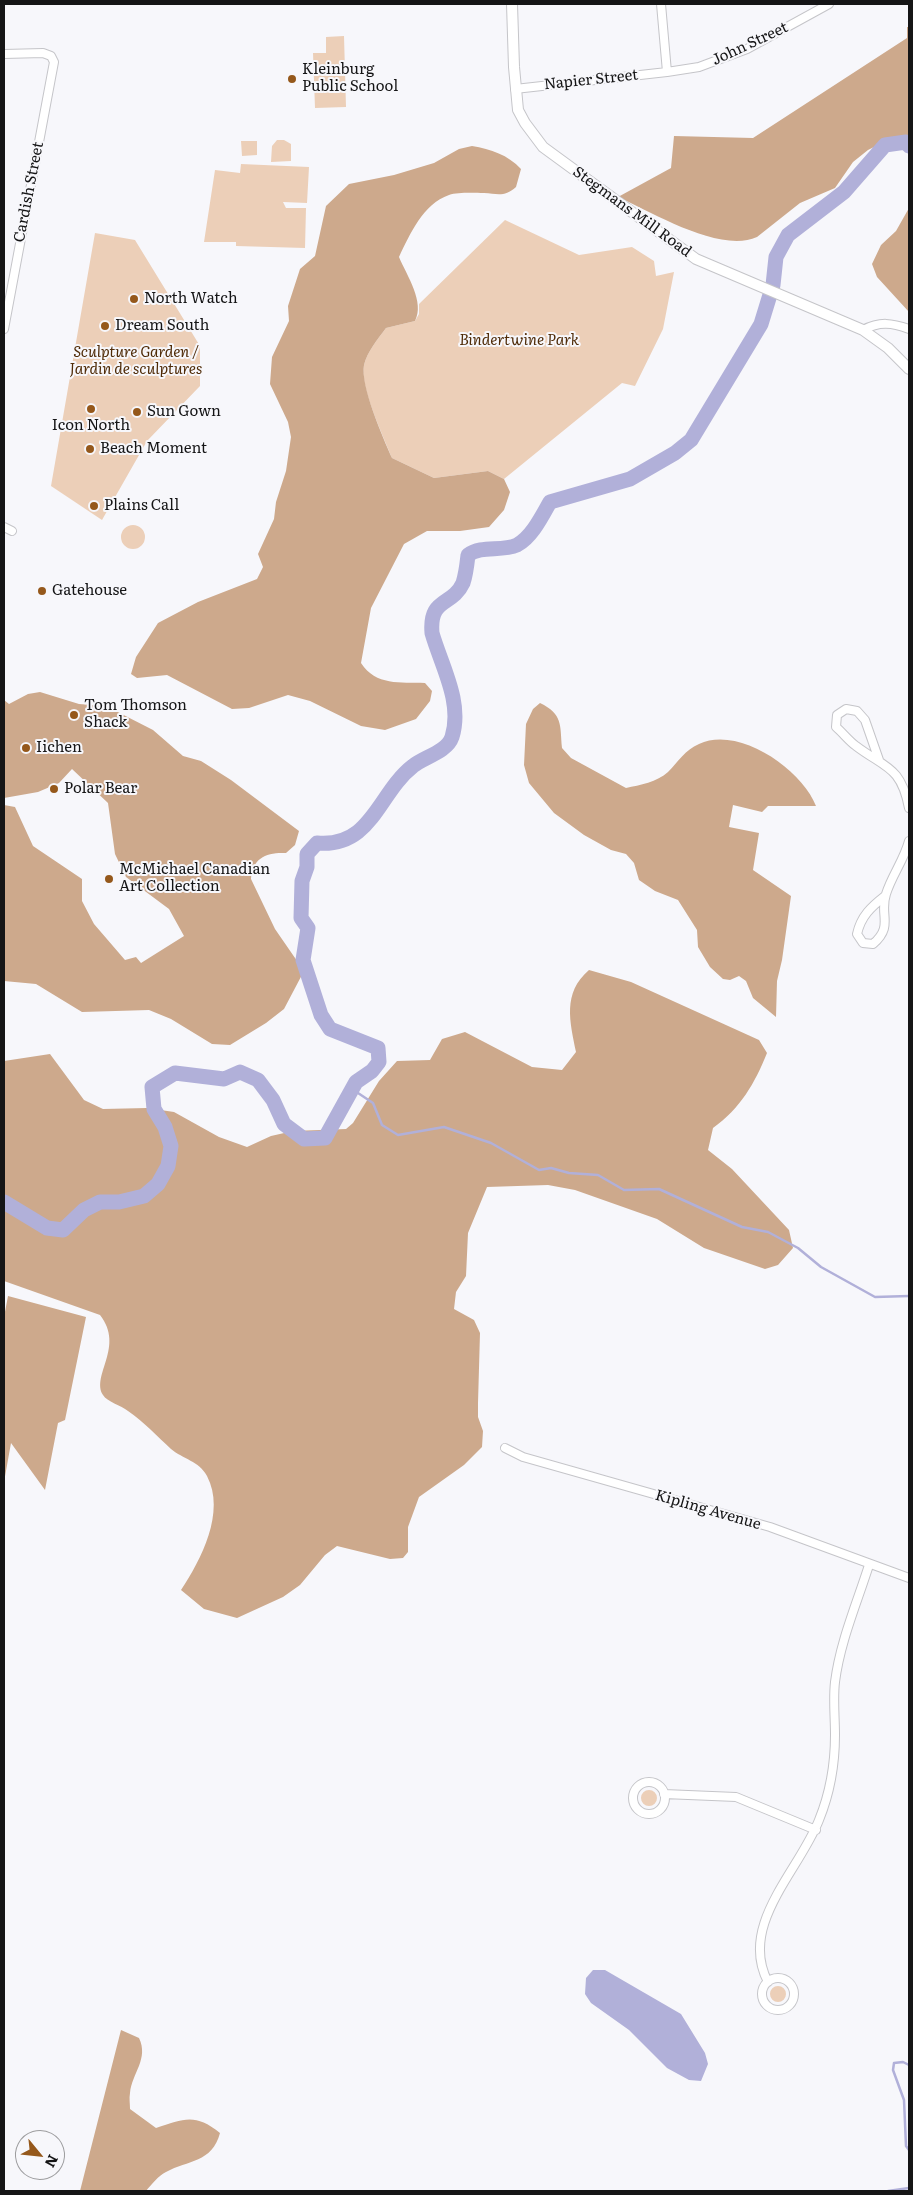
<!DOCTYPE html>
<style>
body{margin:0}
#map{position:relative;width:913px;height:2195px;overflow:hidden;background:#f7f7fb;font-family:Literata,serif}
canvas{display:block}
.frame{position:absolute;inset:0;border:5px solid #151516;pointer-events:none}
.north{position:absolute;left:15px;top:2130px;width:50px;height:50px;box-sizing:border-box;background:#f7f7fb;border:1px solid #9d9d9f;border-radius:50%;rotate:118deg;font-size:14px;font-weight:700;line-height:20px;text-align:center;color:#151516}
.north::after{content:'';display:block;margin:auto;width:18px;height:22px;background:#95581b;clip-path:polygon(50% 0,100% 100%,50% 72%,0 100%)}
</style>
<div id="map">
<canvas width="913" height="2195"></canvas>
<div class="frame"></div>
<div class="north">N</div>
</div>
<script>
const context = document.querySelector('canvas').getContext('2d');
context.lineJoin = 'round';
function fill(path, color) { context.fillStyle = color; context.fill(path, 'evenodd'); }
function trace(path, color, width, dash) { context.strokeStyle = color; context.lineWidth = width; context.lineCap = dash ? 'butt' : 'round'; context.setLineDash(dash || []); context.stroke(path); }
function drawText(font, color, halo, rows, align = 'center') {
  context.font = font + ' Literata,serif'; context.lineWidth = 4; context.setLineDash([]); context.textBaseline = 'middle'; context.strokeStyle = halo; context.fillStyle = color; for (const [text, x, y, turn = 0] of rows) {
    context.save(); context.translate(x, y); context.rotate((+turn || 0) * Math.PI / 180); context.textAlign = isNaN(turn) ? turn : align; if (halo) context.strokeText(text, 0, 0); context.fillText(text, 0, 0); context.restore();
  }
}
const green = new Path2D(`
 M344,36l2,71 -31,1 -2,-55h13v-16z
 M277,140h7l7,4v17l-20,1 1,-16z
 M241,141h16v14l-15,1z
 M241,164l68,3 -2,36 -24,-1 3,6h20l-1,40 -69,-2v-4h-32l11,-72 25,3z
 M505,220l74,35 53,-8 22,14 2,15 18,-4 -11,57 -28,57 -13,-3 -118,96 -16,-8 -54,7 -42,-20c-8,-20 -33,-73 -28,-93 3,-13 14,-26 22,-37l29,-7 4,-7v-10z
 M95,233l40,7 65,106v40l-53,55 -45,79 -51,-34z
 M121 537a12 12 0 1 1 24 0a12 12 0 1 1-24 0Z
 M641 1798a8 8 0 1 1 16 0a8 8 0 1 1-16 0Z
 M770 1994a8 8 0 1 1 16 0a8 8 0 1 1-16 0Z`);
const forest = new Path2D(`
 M907,27h2v129l-4,-14 -11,-5 -26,13 -15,12 -18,26 -35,15 -43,34c-37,17 -105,-25 -139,-40l53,-29 3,-32 79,2 154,-100z
 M472,146c19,3 36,9 49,23l-5,18c-11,10 -18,7 -32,6 -10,0 -26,-1 -35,2 -26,9 -39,39 -50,62 8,19 26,45 16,64l-29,7c-8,11 -19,24 -22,37 -4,20 19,73 28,93l42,20 54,-7 16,8 6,13 -6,18 -15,17 -29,4h-33l-23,13 -33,64 -10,55c15,23 39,19 64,20l7,8 -2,10 -14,18 -31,11 -24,-4 -51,-25 -22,-6 -39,13 -17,1 -65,-34 -30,3 -6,-4 5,-17 22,-34 40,-21 59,-23 6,-12 -5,-13 16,-35 2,-17 10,-31 5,-34 -3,-15 -18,-38 2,-27 17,-36 -1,-15 12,-37 15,-13 11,-50 23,-22 45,-9 40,-12 25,-14z
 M909,208v104l-32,-35 -5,-13 9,-19 15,-14z
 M40,692l39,12 27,2 47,24 30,26 18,5 30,19 68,51 -4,14 -9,8c-19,-1 -34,5 -35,26l24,50 29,42 -20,38 -18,14 -36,22 -18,-1 -41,-25 -22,-9 -67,2 -46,-28 -32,-3v-176l11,2 18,39 49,33v22l12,23 31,36 11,-3 5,6 43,-27 -15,-27 -43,-32 -11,-23 -7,-51 -36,-34 -13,14 -21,9 -34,6v-98l5,4 19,-10z
 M540,703c23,11 20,22 22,45l9,10 55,30c14,-3 31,-6 42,-16 10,-10 17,-22 31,-28 39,-19 103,25 117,62h-48l-6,6 -29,-7 -4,22 30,6 -6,37 38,26 -9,64 -5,21 -1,36 -23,-19 -7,-17 -7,-5 -9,4 -7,-1 -13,-12 -12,-20 -1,-17 -19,-30 -23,-9 -16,-11 -5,-17 -8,-9 -15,-4 -27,-15 -30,-22 -25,-30 -5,-18 2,-41 7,-15z
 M589,970l42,12 128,58 8,13c-12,30 -27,56 -54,75l-5,22 24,19 57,61 4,18 -15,17 -13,4 -61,-21 -47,-29 -82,-29 -27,-5 -61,2 -19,46 -2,43 -10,16 -2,17 20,11 6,13 -2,70v14l5,14 -1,16 -18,18 -45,32 -11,30v25l-5,6 -13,1 -53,-13 -12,9 -25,30 -17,12 -46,21 -33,-9 -23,-19c20,-30 45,-78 26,-114 -8,-15 -24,-17 -36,-27 -14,-13 -27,-27 -43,-38 -7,-6 -21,-9 -25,-16 -12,-20 22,-48 -3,-80l-96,-34v-220l46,-7 34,46 19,9 44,-1 27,4 45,25 28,10 24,-11 22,-5 53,-2 7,-6 26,-42 18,-20 33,-1 12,-21 23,-7 67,35 30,3 14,-18c-6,-30 -14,-59 13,-82z
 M8,1296l78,21 -21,103 -7,3 -13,67 -34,-47 -7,39v-165z
 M121,2030l18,8c10,21 -7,35 -9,55 -1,5 0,11 0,16l26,19c28,-9 39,-15 64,5 -8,30 -32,27 -54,39 -7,3 -15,13 -20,19h-66z`);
const water = new Path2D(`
 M593,1970h12l76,44 24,39 3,11 -7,17 -12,-1 -22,-12 -38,-38 -38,-27 -6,-9 1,-16z`);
const stream = new Path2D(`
 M352,1089l21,14 9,22 16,10 46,-8 47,16 48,27 12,-2 18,5 29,2 26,15 35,-1 83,38 26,5 30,16 23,19 54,30 34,-1
 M909,2065l-6,-3 -9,1 -1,7 11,30 2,46 3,4
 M888,2191l21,-3`);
const river = new Path2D(`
 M4,1202l43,26 16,2 21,-20 16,-8h19l25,-6 14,-12 10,-18 3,-20 -6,-19 -11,-18 -2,-22 23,-14 49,6 16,-7 18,8 15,20 11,24 20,15 21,-1 31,-56 16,-11 7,-9 -1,-14 -48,-19 -9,-14 -18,-55 5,-32 -7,-10 1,-37 5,-14v-13l10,-11c55,5 61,-50 96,-77 11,-9 34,-14 39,-29 11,-35 -11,-72 -20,-104 -3,-36 20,-26 31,-50 3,-9 4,-19 5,-28 14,-10 33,-3 49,-10 15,-8 25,-29 33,-43l80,-23 45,-26 16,-13 70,-116 12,-39 3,-28 12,-22 56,-43 41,-47 21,-3 3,4`);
const street = new Path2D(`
 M661,4l6,68
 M4,54l39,-1 8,3 3,6 -50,267
 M515,89l152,-17 32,-5 48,-18 82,-45
 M863,330c17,-9 29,-7 46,-1
 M4,527l8,4
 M879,760l-14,-40 -8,-9 -11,-2 -9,6 -1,12c7,6 13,14 20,19 29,22 45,20 53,62
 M885,896c-14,11 -24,20 -28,38l6,9 10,1c21,-18 6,-29 13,-50 6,-19 18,-34 23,-53
 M505,1448l18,9 247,70 139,51
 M633 1798a16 16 0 1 1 32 0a16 16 0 1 1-32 0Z
 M664,1794l72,3 80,33
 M762 1994a16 16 0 1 1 32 0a16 16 0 1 1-32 0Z
 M768,1982c-30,-57 31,-111 51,-162 11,-27 16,-57 16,-85 0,-18 -2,-36 0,-53 5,-40 22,-79 34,-117`);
const secondary = new Path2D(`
 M512,4l2,63 4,43 7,13 18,24 153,112 167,71 25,18 21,21`);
const markers = [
 [292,79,5,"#95581b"],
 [134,299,5,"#95581b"],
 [105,326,5,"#95581b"],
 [91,409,5,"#95581b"],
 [137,412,5,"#95581b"],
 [90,449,5,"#95581b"],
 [94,506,5,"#95581b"],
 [42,591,5,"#95581b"],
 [74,715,5,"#95581b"],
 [26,748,5,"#95581b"],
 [54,789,5,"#95581b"],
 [109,879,5,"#95581b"]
];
const streetNames = [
 ["John Street",750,44,-25],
 ["Napier Street",591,80,-6],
 ["Cardish Street",29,192,-79],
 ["Stegmans Mill Road",632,212,36],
 ["Kipling Avenue",708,1510,16]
];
const poiNames = [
 ["Kleinburg",302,70],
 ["Public School",302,87],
 ["North Watch",144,299],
 ["Dream South",115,326],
 ["Sun Gown",147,412],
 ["Icon North",91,426,"center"],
 ["Beach Moment",100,449],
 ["Plains Call",104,506],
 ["Gatehouse",52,591],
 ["Tom Thomson",84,706],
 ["Shack",84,723],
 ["Iichen",36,748],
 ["Polar Bear",64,789],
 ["McMichael Canadian",119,870],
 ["Art Collection",119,887]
];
const parkNames = [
 ["Bindertwine Park",519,341],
 ["Sculpture Garden /",136,353],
 ["Jardin de sculptures",136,370]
];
fill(green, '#eccfb8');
fill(forest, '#cda98c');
fill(water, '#b1b0d9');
trace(stream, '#b1b0d9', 2.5);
trace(river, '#b1b0d9', 15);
trace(street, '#c5c5c9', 10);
trace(secondary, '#c5c5c9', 12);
trace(street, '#fff', 8);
trace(secondary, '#fff', 10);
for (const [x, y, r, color] of markers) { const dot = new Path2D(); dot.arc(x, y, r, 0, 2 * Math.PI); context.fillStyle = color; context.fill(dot); trace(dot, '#f7f7fb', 2); }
drawText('15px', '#151516', '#f7f7fb', streetNames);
drawText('15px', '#151516', '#f7f7fb', poiNames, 'left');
drawText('italic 15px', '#4f2b07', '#f7f7fb', parkNames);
</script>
